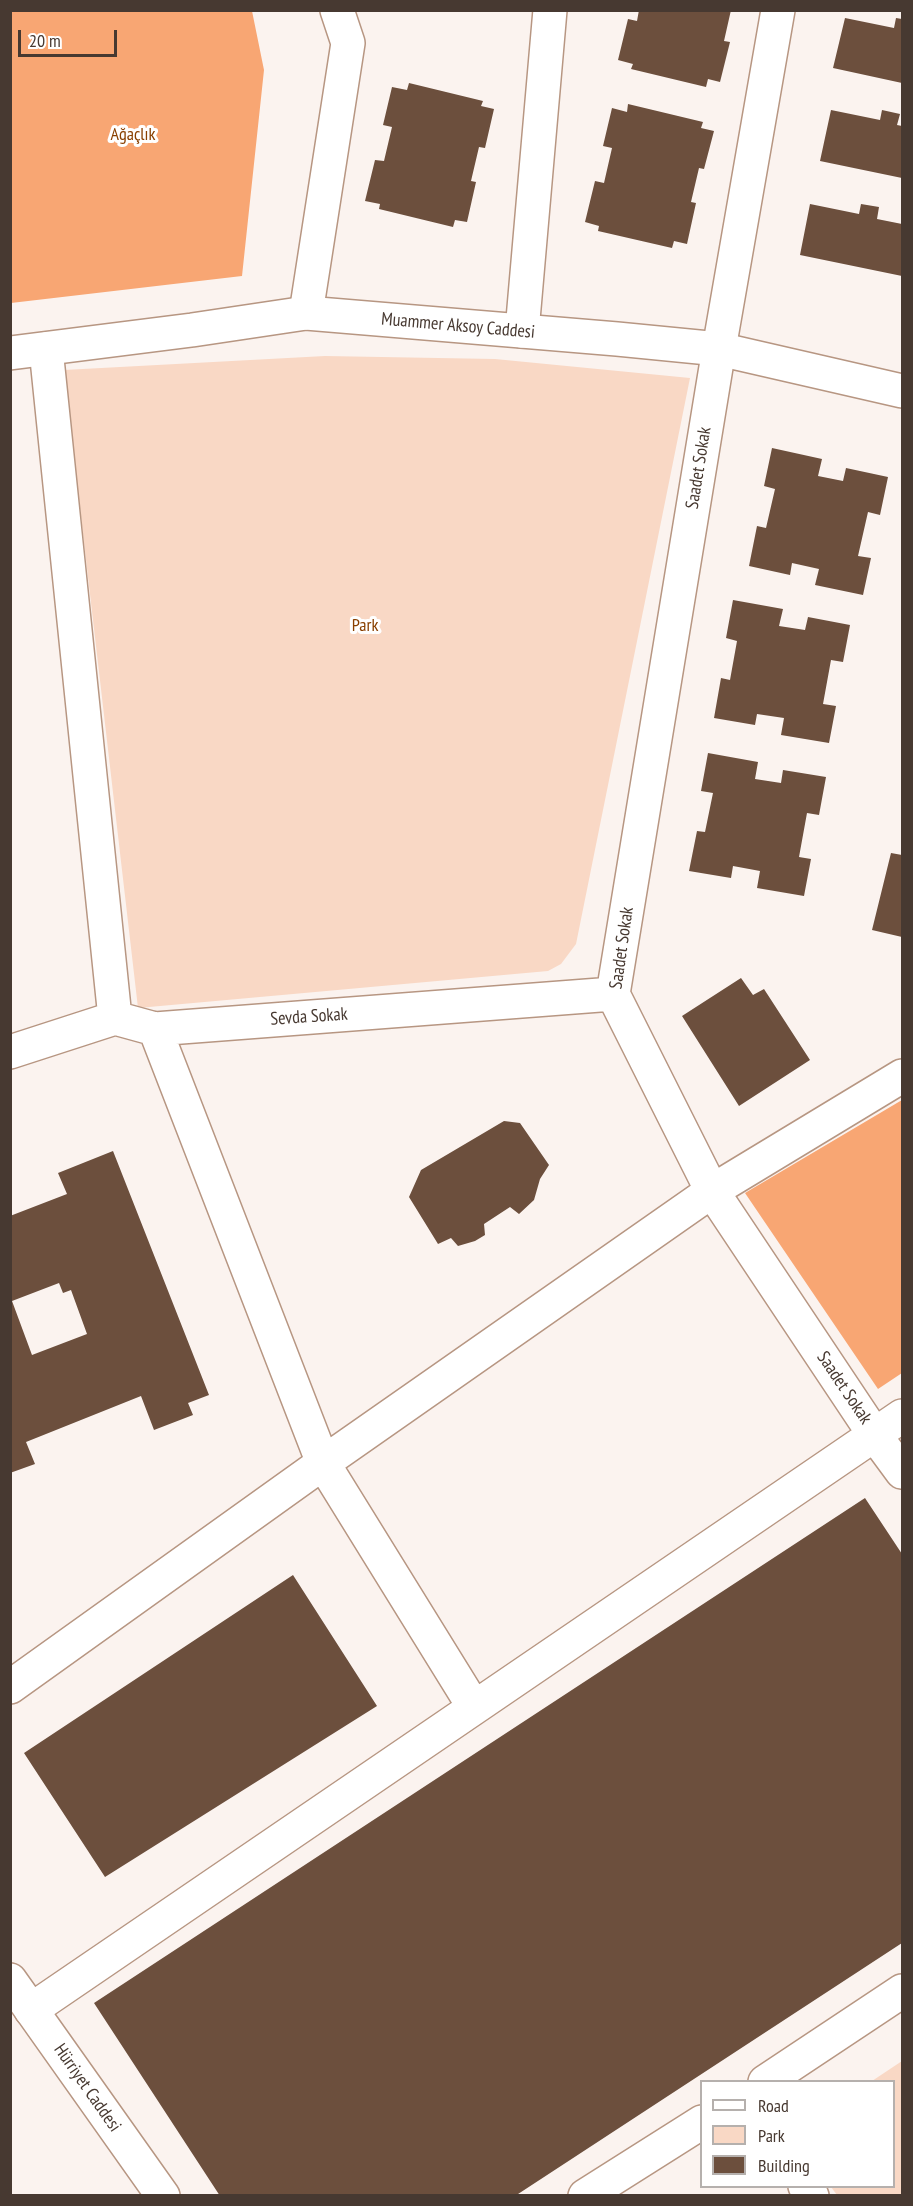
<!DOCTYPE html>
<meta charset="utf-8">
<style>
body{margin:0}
#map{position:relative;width:913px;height:2206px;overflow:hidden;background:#fbf3ef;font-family:"PT Sans Narrow",sans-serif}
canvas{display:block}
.frame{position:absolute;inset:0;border:12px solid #473931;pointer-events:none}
.legend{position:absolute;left:700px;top:2080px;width:195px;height:108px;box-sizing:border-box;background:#fff;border:2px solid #b5b0ad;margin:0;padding:8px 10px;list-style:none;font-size:18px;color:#473931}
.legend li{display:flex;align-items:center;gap:12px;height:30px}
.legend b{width:30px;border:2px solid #b5b0ad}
.scale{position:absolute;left:18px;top:30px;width:99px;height:27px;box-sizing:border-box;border:3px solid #473931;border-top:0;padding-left:8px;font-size:18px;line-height:21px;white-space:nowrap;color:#473931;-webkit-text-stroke:4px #fff;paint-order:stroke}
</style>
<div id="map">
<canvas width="913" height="2206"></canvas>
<div class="frame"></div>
<ul class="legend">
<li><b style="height:8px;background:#fff"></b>Road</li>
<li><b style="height:16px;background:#f9d8c5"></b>Park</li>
<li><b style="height:16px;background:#6c4f3d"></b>Building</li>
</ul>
<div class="scale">20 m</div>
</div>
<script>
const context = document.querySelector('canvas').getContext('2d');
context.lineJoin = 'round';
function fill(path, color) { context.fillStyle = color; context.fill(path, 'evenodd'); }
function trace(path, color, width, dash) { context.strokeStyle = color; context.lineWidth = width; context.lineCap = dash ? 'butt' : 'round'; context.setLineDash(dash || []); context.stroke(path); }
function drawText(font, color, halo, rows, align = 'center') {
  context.font = font + ' "PT Sans Narrow",sans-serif'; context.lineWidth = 6; context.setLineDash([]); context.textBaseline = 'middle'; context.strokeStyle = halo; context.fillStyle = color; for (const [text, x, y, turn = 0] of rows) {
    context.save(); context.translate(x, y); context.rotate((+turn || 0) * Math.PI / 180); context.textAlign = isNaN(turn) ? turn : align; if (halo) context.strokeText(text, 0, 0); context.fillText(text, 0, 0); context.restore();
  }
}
const green = new Path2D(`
 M325,356l170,3 195,19 -114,566 -15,20 -13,7 -410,37 -74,-638z
 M902,2061v134h-65l-6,-8 63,-1v-104l-22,-1z`);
const forest = new Path2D(`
 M11,10l241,1 12,59 -22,206 -231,27z
 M902,1100v273l-24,16 -133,-196z`);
const building = new Path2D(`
 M639,10h92l-7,31 6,1 -10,40 -12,-3 -2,8 -75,-18 2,-5 -15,-4 10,-41 9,2z
 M845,18l49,10 2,-10 6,1v64l-69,-15z
 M409,83l74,18 -2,5 13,3 -9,39 -6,-1 -8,34 5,1 -9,40 -12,-2 -2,7 -74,-18 1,-5 -15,-3 10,-41 9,1 8,-34 -9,-2 9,-38 15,3z
 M628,104l75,18 -2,6 13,3 -10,38 -5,-1 -8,34 5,1 -9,41 -13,-3 -2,7 -74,-17 1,-5 -14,-4 10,-41 9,2 8,-35 -9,-2 9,-38 15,4z
 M831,110l49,10 2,-10 18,4 -3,11 5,1v52l-82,-17z
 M810,204l49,10 2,-10 18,3 -2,12 25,5v52l-102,-21z
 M772,448l50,11 -4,17 25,5 3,-13 42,9 -8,38 -12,-3 -10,44 13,2 -8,37 -48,-10 4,-16 -27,-6 -2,12 -41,-9 8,-40 9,2 9,-39 -11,-3z
 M733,600l50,9 -4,17 26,4 3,-13 42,8 -7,37 -12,-2 -8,44 13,2 -7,37 -48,-8 3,-17 -27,-4 -2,11 -41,-7 7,-40 9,2 7,-39 -11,-3z
 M708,753l50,9 -3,17 26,4 2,-13 43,7 -7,38 -12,-2 -8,44 12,2 -7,37 -47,-8 3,-17 -27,-5 -2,12 -42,-7 8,-40 8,1 8,-39 -12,-2z
 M891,853l11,2v82l-30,-7z
 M741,978l12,17 11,-6 46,71 -71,46 -57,-90z
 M504,1121l16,2 29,42 -9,14 -6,21 -15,14 -9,-7 -26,17 1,11 -10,6 -17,5 -7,-8 -13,6 -29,-47 12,-27z
 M113,1151l96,244 -21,8 5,12 -39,15 -13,-34 -115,46 9,22 -25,9v-257l57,-22 -9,-21zM59,1283l4,10 8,-3 16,44 -55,21 -20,-54z
 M865,1498l37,56v389l-387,253h-295l-126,-193z
 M293,1575l84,131 -272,171 -81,-124z`);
const minor = new Path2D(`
 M306,313l42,-270 -11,-33
 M522,331l28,-321
 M46,349l69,669
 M719,349l-106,645 99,197 162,243 28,38
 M155,1029l168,434 151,244
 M10,1052l105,-34 40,11 458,-35
 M10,1687l313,-224 389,-272 190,-115
 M31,2010l871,-594
 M765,2082l137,-91
 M805,2186l7,10
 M585,2196l117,-74`);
const tertiary = new Path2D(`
 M719,349l59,-339`);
const secondary = new Path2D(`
 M10,353l182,-23 114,-17 311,26 102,10 183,42
 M10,1980l153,216`);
const parkNames = [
 ["Ağaçlık",133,135],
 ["Park",365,626]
];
const streetNames = [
 ["Muammer Aksoy Caddesi",458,326,5],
 ["Saadet Sokak",699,468,-81],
 ["Saadet Sokak",622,948,-82],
 ["Sevda Sokak",309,1017,-4],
 ["Saadet Sokak",844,1388,56],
 ["Hürriyet Caddesi",87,2088,55]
];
fill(green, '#f9d8c5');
fill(forest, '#f8a673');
fill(building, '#6c4f3d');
trace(minor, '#b79682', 36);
trace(tertiary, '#b79682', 36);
trace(secondary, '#b79682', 36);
trace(minor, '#fff', 33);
trace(tertiary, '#fff', 33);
trace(secondary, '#fff', 33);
drawText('18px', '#894000', '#fff', parkNames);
drawText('18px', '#473931', '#fff', streetNames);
</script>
